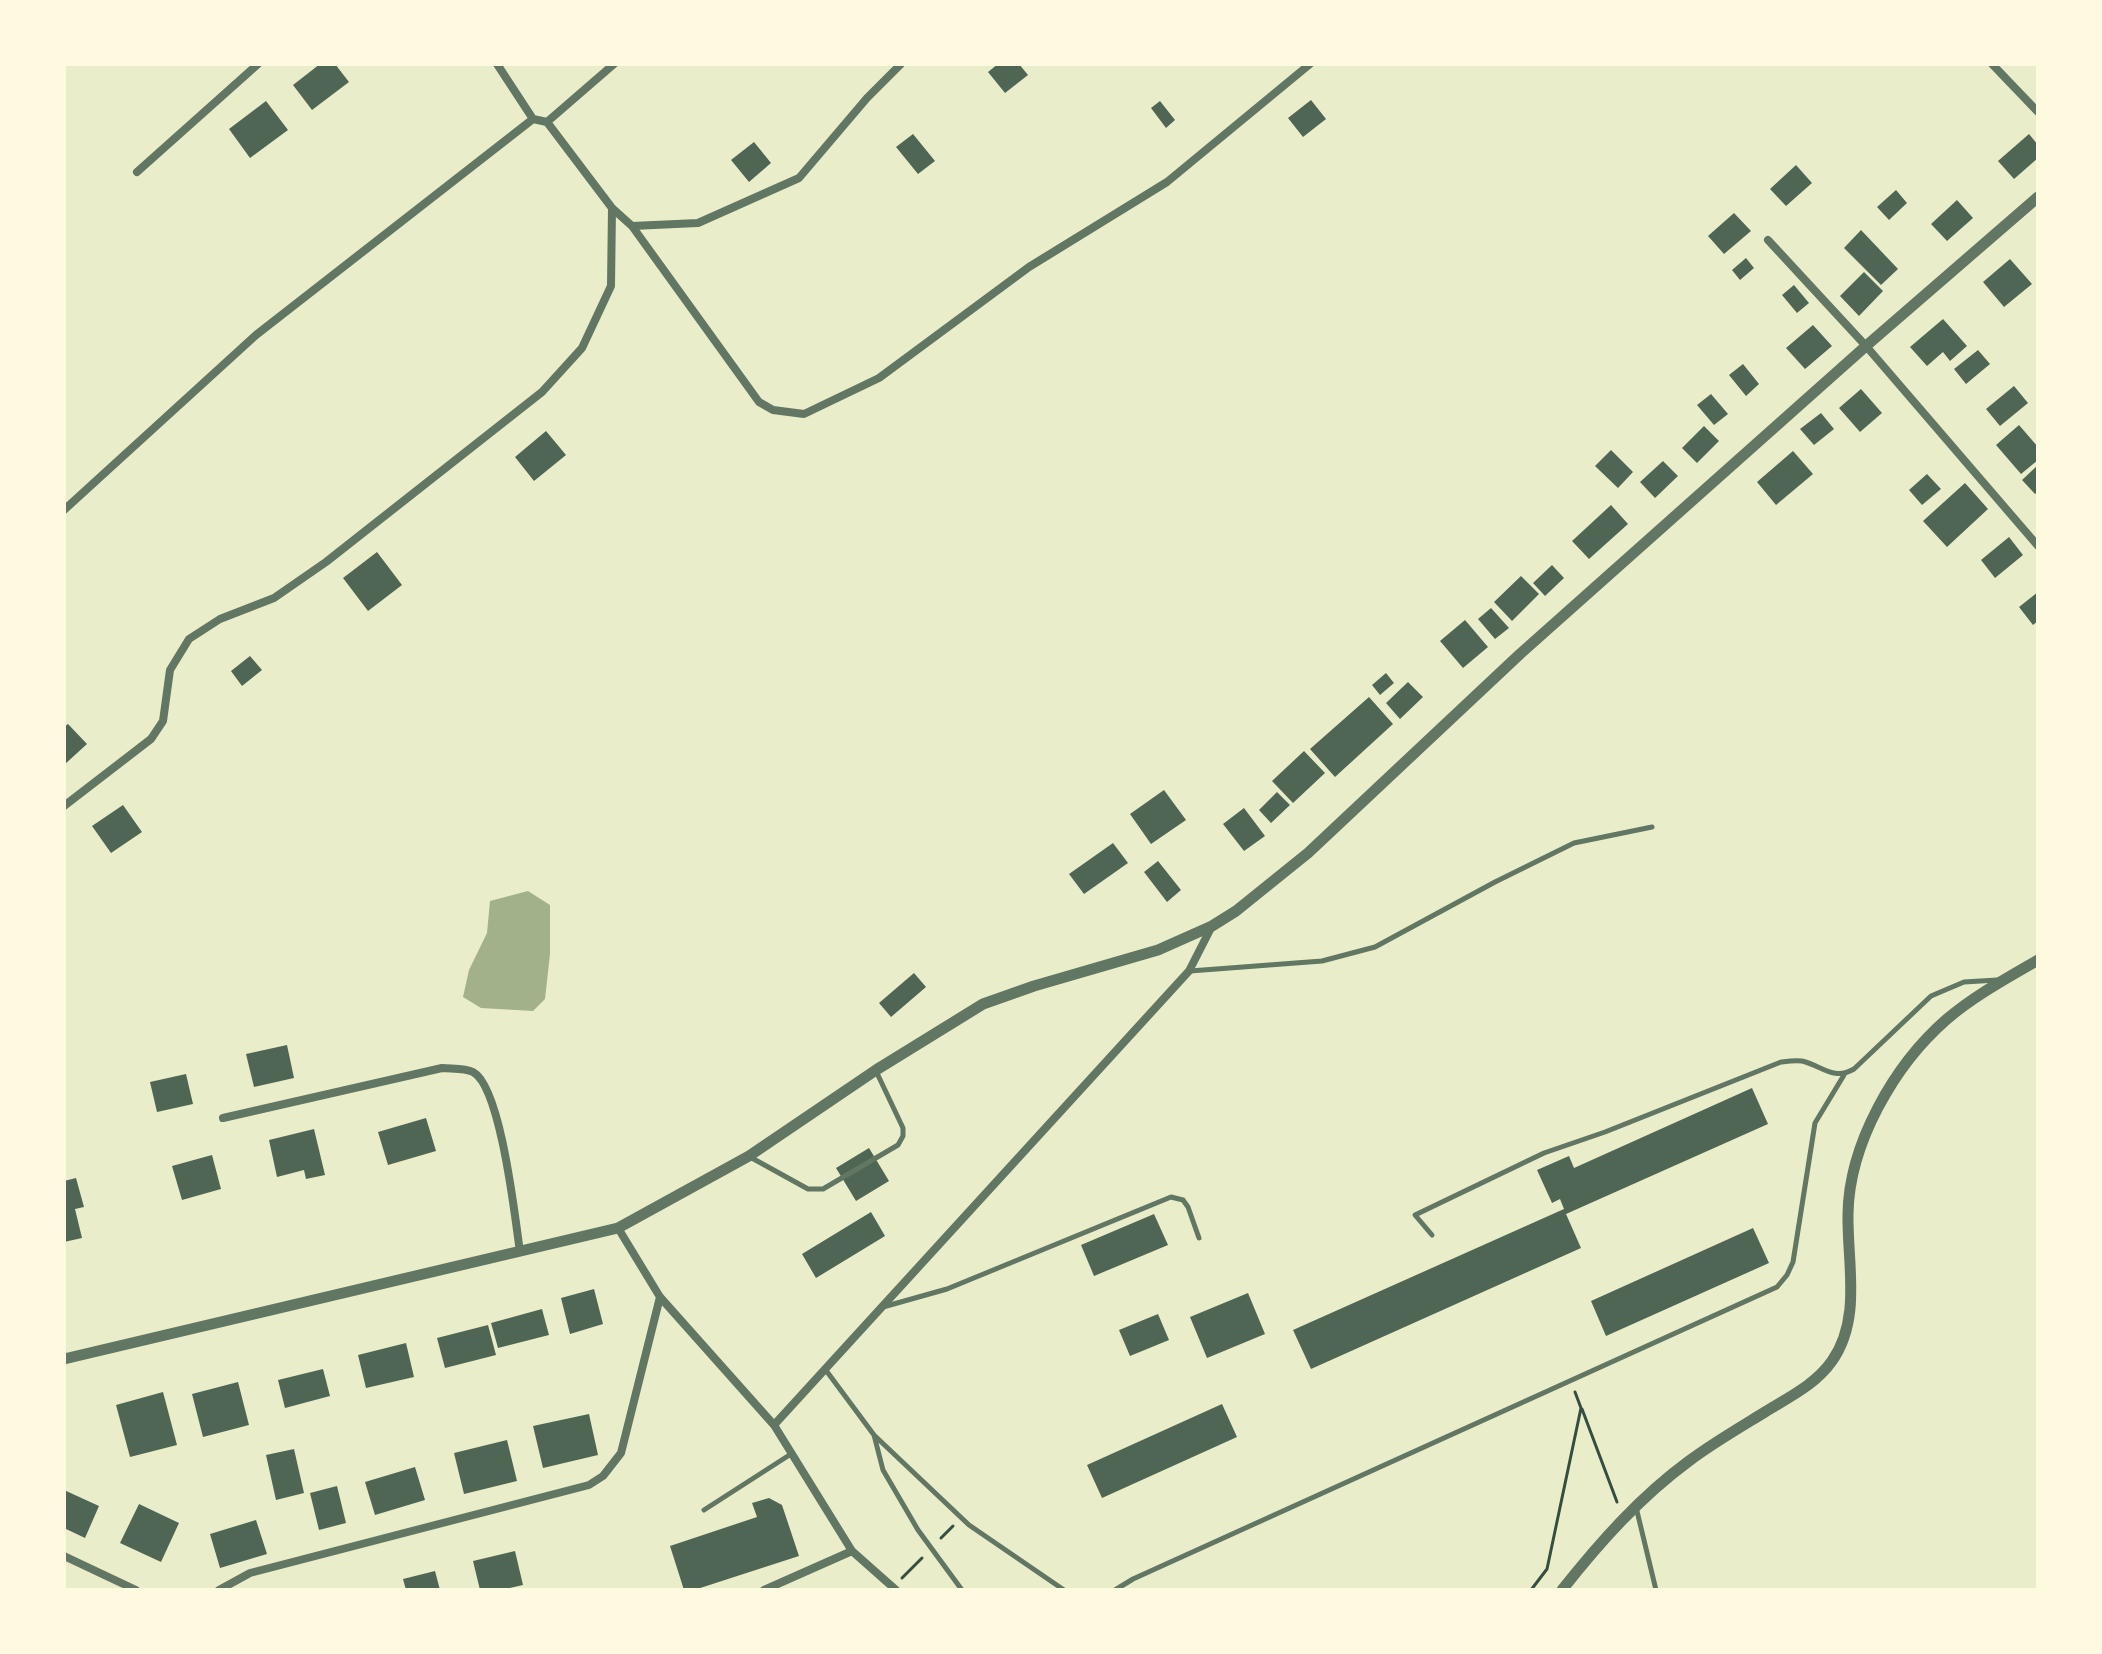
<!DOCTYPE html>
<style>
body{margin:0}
#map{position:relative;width:2102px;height:1654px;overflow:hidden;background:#e9edc9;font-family:"Noto Sans",sans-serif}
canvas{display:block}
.frame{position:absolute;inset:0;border:66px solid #fefae0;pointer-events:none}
</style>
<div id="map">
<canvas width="2102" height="1654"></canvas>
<div class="frame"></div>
</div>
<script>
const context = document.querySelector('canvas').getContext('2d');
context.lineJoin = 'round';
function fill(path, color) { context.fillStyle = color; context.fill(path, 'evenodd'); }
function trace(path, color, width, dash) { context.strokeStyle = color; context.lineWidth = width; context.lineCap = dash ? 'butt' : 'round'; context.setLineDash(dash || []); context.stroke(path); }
const water = new Path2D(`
 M528,891l22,14v49l-5,45 -12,12 -52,-3 -18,-11 6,-27 18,-37 3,-32z`);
const building = new Path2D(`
 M320,64h15l14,18 -37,28 -19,-25z
 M998,64h21l9,11 -23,18 -17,-21z
 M1311,100l15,19 -23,18 -15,-19z
 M266,101l22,29 -38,28 -21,-29z
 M1160,101l15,19 -9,8 -15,-20z
 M913,134l22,27 -17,13 -22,-27z
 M2029,134l9,11v13l-24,21 -16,-18z
 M754,142l17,21 -22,19 -18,-22z
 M1796,165l16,18 -26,23 -16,-17z
 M1896,190l11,13 -18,17 -12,-13z
 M1957,200l16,18 -26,23 -16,-17z
 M1734,213l17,18 -27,23 -16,-18z
 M1861,230l37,39 -17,16 -37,-37z
 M1746,258l8,10 -14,12 -8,-10z
 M2010,259l22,25 -28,23 -21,-25z
 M1864,272l19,19 -24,25 -19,-20z
 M1794,285l15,18 -12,10 -15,-18z
 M1943,319l24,27 -17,15 -7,-9 -16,14 -17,-19z
 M1813,325l19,21 -27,23 -19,-21z
 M1978,350l12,14 -24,20 -12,-15z
 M1743,364l16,20 -13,12 -17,-21z
 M2014,386l14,17 -28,23 -14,-17z
 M1861,389l21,24 -22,19 -21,-24z
 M1711,394l17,20 -14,11 -17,-20z
 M1821,413l13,16 -20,16 -14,-16z
 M2019,425l19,22v13l-17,14 -25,-29z
 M1704,426l15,15 -22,22 -15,-15z
 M546,431l20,24 -32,26 -19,-24z
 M1611,450l22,22 -15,16 -23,-22z
 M1793,451l20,23 -37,31 -19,-23z
 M1663,461l15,15 -23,22 -15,-16z
 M2038,465v26l-3,3 -13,-14z
 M1927,474l14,15 -19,16 -13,-15z
 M1965,483l23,26 -41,38 -24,-26z
 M1611,505l17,19 -39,35 -17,-18z
 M2009,537l14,18 -28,23 -14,-18z
 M377,552l25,33 -34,26 -25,-33z
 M1552,565l12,13 -19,18 -12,-13z
 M1521,576l18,18 -27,27 -18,-19z
 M2038,592v29l-5,4 -14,-18z
 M1491,608l18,20 -14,11 -17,-20z
 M1465,620l23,27 -25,21 -23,-27z
 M250,656l12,14 -20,16 -11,-15z
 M1386,673l8,10 -14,12 -8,-10z
 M1408,682l15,15 -23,22 -14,-16z
 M1369,697l24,27 -58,53 -25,-28z
 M68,724l19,20 -23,21v-38z
 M1304,751l21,22 -32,30 -21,-22z
 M1164,790l22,30 -35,24 -21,-30z
 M1277,792l13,13 -19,18 -12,-13z
 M123,805l19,27 -31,21 -19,-27z
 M1244,808l21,28 -21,15 -21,-27z
 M1113,843l15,20 -44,31 -15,-20z
 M1158,861l23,29 -14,12 -23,-30z
 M914,973l12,14 -35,30 -12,-14z
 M287,1045l7,33 -40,9 -8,-33z
 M186,1074l7,30 -36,8 -7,-30z
 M1752,1088l16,36 -202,90 15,34 -270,121 -18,-39 271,-121 -4,-10 -8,4 -15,-33 32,-14 5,12z
 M426,1118l10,33 -48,14 -10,-33z
 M314,1129l11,46 -19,4 -2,-9 -27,7 -8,-37z
 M869,1148l20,33 -33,20 -20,-33z
 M212,1155l9,34 -39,11 -10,-34z
 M76,1178l8,29 -9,2 7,29 -18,4v-61z
 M871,1212l14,24 -69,42 -14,-24z
 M1154,1214l14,31 -74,31 -13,-31z
 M1753,1228l16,35 -163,73 -15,-35z
 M594,1289l9,35 -33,10 -9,-36z
 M1248,1293l17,41 -58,24 -17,-41z
 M542,1309l7,26 -51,13 -7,-25z
 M1158,1314l11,26 -39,16 -11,-26z
 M488,1325l8,30 -51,13 -8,-30z
 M406,1343l8,34 -48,11 -8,-33z
 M323,1369l7,27 -45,12 -7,-28z
 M238,1382l11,43 -46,12 -11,-43z
 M163,1392l14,53 -47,12 -14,-52z
 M1222,1404l15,33 -135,61 -15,-33z
 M589,1414l9,41 -55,13 -10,-42z
 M507,1440l10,41 -53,13 -10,-41z
 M294,1449l10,44 -28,7 -10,-45z
 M415,1467l10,33 -50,15 -10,-33z
 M337,1486l9,37 -27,7 -9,-37z
 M64,1490l35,16 -14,32 -21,-10z
 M769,1498l13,7 17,51 -105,34h-10l-14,-44 87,-29 -5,-14z
 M139,1504l40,19 -18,39 -41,-19z
 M256,1520l11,34 -47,14 -10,-34z
 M515,1551l8,34 -22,5h-21l-7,-29z
 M435,1571l5,19h-34l-3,-11z`);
const path = new Path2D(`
 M1582,1409l35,93
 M941,1538l12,-12
 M902,1578l20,-20
 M1531,1590l16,-21 34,-161 -6,-16`);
const service = new Path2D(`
 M1190,971l132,-10 53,-14 120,-65 79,-39 78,-16
 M750,1157l58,32h15l75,-44 5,-9v-8l-27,-57
 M1432,1235l-17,-20 129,-62 61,-21 176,-70c8,-1 14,-2 21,-1 21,5 31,20 52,8l77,-73 33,-14 33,-2
 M883,1307l64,-18 224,-92 12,3 5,7 11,31
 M825,1369l49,66 9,35 35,60 44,60
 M875,1436l94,89 95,65
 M1636,1507l20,83
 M704,1510l87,-56
 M1115,1590l18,-11 644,-292 10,-12 6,-13 22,-139 29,-48`);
const minor = new Path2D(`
 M497,64l36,55 14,3 65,86 20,18 127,176 14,8 31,4 75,-36 150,-111 138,-85 143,-118
 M1992,64l46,48
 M547,122l67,-58
 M137,172l121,-108
 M632,226l66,-3 101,-45 68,-80 34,-34
 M1768,240l98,106 172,200
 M64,510l192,-175 277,-216
 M64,806l87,-67 12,-18 7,-51 19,-31 31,-20 54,-21 52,-36 216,-170 40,-44 29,-62 1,-78
 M223,1118l219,-50c10,1 23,0 31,4 28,15 42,146 47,180
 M618,1228l42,69 114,128 78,126 44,39
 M774,1425l415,-454 23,-45
 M64,1556l72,34
 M219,1590l31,-17 339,-88 14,-9 18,-23 39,-156
 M764,1590l88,-39`);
const tertiary = new Path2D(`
 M64,1359l554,-131 131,-72 127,-86 107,-66 51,-18 124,-36 54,-24 24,-15 72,-58 212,-199 346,-308 172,-149
 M1562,1590c38,-48 78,-93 127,-129 24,-18 50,-33 76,-49 24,-15 50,-27 67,-51 30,-43 15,-98 16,-147 1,-70 46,-149 99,-195 27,-23 60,-41 91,-59`);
fill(water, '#a3b18a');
fill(building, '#4f6655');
trace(path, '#344e41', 3);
trace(service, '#617663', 5);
trace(minor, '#617663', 8);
trace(tertiary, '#617663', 11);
</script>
